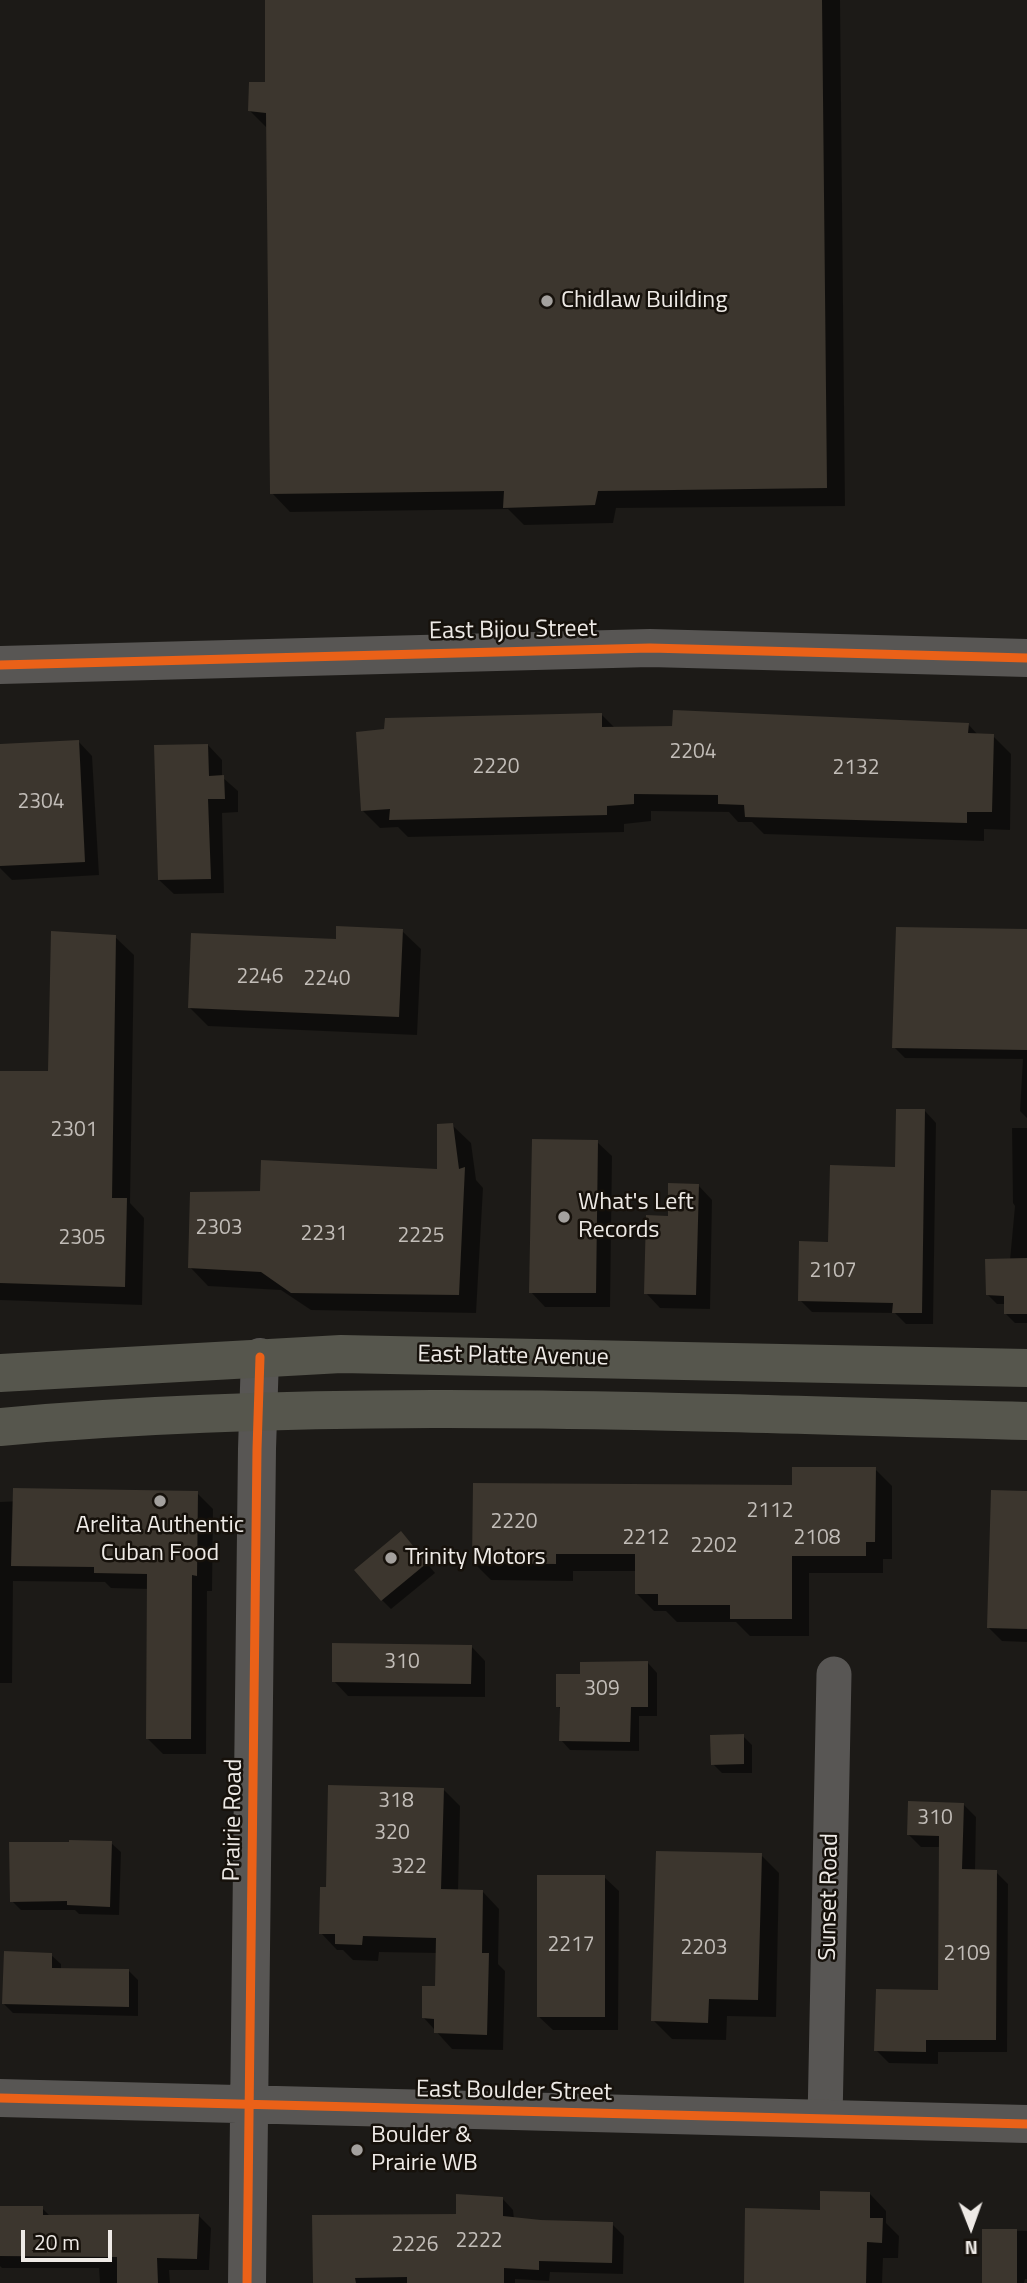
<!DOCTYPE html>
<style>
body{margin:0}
#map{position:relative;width:1027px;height:2283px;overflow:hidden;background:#1c1a17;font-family:"Titillium Web",sans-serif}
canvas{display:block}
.north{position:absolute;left:936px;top:2192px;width:70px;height:70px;-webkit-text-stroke:5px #16110b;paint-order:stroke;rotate:179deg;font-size:19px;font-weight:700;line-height:28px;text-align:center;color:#eeeae6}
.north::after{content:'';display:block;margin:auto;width:24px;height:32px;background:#eeeae6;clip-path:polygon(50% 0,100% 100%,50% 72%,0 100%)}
.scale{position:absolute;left:21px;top:2230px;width:91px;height:32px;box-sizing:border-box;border:4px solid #eeeae6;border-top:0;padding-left:9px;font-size:21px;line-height:24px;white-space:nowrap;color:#eeeae6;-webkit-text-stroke:5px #16110b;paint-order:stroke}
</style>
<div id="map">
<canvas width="1027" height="2283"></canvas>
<div class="north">N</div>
<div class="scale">20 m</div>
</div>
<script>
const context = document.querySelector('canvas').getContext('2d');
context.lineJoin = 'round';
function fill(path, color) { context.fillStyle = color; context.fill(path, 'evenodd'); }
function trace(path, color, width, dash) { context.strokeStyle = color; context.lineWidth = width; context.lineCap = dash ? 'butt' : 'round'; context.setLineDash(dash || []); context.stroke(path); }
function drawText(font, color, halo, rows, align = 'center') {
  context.font = font + ' "Titillium Web",sans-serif'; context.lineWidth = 5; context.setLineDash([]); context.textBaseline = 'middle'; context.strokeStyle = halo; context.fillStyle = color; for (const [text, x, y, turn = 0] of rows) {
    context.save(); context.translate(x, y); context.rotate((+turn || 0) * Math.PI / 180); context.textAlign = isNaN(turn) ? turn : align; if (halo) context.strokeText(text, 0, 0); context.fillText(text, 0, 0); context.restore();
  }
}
const shadow = new Path2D(`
 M267,0h573l5,506 -229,2 -3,15 -89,2 -16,-16 -218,3 -18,-19 -4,-364 -19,-19 18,-26z
 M601,714l14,14 353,-4 10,11 15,1 18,18 -1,76 -26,-1v12l-220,-7 -12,-12h-14l-9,-10 -78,-1v10l-27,3v8l-216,5 -10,-10 -18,1 -18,-18z
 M78,741l14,15 7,119 -87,5 -12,-12v-123z
 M208,745l14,15v17l16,14v21l-16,1 2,80 -50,1 -15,-14z
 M402,931l19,18 -4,86 -209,-9 -18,-18 147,-67z
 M1027,931v187l-7,-7 3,-52 -118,-1 -11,-11z
 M115,937l19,18 -4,248 14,15 -2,87 -142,-5v-227h50z
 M925,1111l11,12 -3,201h-27l-11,-11 -83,-1 -12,-12 30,-57 66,-74z
 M452,1125l19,18 5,37 7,8 -7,125 -165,-3 -30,-20 -73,-4 -18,-19 72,-74 177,-22z
 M1012,1128h15v195h-12l-9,-9v-10h-9l-10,-10 23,-34 5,-54 -2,-3z
 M597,1142l15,14 -2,151h-65l-14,-15z
 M698,1185l14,15 -2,109 -50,-1 -14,-15 23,-75z
 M875,1469l17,17v73h-9v14h-74v63h-59l-14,-14h-59l-11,-11h-12l-18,-18 1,-22h-64v10l-82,-1 -18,-18z
 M197,1493l16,16 -1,82h-5l-1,163h-43l-16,-16 2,-149 -38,-1 -6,-6 -92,-1 -1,102h-12v-181z
 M1027,1493v149l-25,-1 -14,-14z
 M410,1543l25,30 -44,36 -9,-9z
 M471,1646l14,15v36l-137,-1 -14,-15z
 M648,1663l9,10v43h-18v35l-69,-1 -9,-10 1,-30 -4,-4z
 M743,1736l9,9v28h-30l-9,-9z
 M443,1789l17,17 -2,86h25l16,17 -1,55 7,7 -2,79 -51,-1 -28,-31 13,-30v-35l-58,-1 -1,9 -25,-1 -10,-10h-6l-16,-17 7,-44z
 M964,1805l12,12 -1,54 21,1 12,12 -1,168h-69v12l-49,-1 -13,-13 63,-58 2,-145h-20l-13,-13z
 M111,1843l10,9 -2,63 -40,-1 -4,-4h-54l-9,-9z
 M761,1855l18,18 -3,144 -49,-1 -1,24 -54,-1 -19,-19z
 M604,1877l15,14 -1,139h-65l-15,-14z
 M51,1955l10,9v6l68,1 9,9v36l-125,-3 -10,-10z
 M870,2194l16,17v12l13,13 -1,22h-15l-1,25h-136l75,-71z
 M502,2198l11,12 1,9 98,5 12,12 -1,38 -73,-2 -1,9 -34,-2v4h-200l143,-67z
 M0,2207l42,1 9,9 148,-1 12,12 -2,42h-40l1,13h-70l-1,-15h-97l-2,-2z
 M984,2230l43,1v48h-2l-1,4h-40z`);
const building = new Path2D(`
 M265,0h557l5,488 -229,3 -3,14 -92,3 1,-17 -234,3 -4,-381 -18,-2 1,-29h16z
 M673,710l296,13 -1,10 26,1 -2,78h-25v11l-222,-6 -1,-12 -26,-1v-9l-84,-1v10l-27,2v9l-218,5 1,-11 -29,2 -5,-79 28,-3 1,-11 217,-5v14l70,-1z
 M79,740l6,122 -85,4v-122z
 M208,744l1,32 15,-1 1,24h-17l3,80 -53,1 -4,-135z
 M336,926l67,3 -4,88 -211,-9 3,-75 145,6z
 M896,927l131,2v121l-135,-2z
 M51,931l65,4 -4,263h15l-2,89 -125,-4v-212h48z
 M896,1109h29l-3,204h-30l1,-10 -95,-2 1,-60 29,1 2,-77 65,2z
 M453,1123l6,46 6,-2 -6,128 -168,-2 -30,-21 -73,-4 2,-76 70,-1 1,-31 176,9v-45z
 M532,1139l66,1 -2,153h-67z
 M668,1183l31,1 -3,111 -52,-1 2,-79 22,1z
 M1027,1258v56h-23v-18l-18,-1 -1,-36z
 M792,1467h84l-1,75h-9v14h-74v63h-62v-14h-72v-11h-23v-40h-79v10l-84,-1 1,-80 319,2z
 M13,1488l185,3 -1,85 -5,-1 -1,164h-45l1,-165 -53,-1v-6l-83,-1z
 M991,1490l36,1v138l-40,-1z
 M401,1531l26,32 -46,38 -27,-31z
 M332,1643l140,2 -1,39 -139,-2z
 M648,1661v46h-17l-1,35 -71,-1 1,-34h-4v-33h24v-12z
 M744,1734v30l-33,1 -1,-30z
 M328,1785l116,3 -3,101 42,1 -1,63h7l-2,82 -53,-2v-14l-12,-1v-32h13l1,-48 -73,-2 -1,9 -27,-1v-10h-16l1,-47h6z
 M908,1801l56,2 -2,66 35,1 -1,170h-70v12l-52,-1 2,-62 62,1 1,-154 -32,-1z
 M69,1840l43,1 -2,66 -43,-2v-4l-57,1 -1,-60h60z
 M656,1851l106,2 -4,147 -49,-1 -1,24 -57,-2z
 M537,1875h68v142h-68z
 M4,1951l48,2v15l77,1v38l-127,-3z
 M820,2191l50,1v26h13l-1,25 -15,-1 -1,41h-122l1,-75 75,2z
 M456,2194l47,3v19l38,4 72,2 -1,41 -73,-2v9l-35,-2v15h-97v-6l-52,1 1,5h-43l-1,-68 144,-1z
 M0,2206h43v9l156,-1 -2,45 -40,-1 1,25h-41v-26l-117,-1z
 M982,2229h35v54h-35z`);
const street = new Path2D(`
 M825,2120l9,-446`);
const secondary = new Path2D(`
 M0,665l650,-17 377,10
 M0,2098l1027,26
 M247,2283l10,-834 3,-92`);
const primary = new Path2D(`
 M0,1373l341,-19 686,14
 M0,1427c342,-31 685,-14 1027,-6`);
const cycleway = new Path2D(`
 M0,665l650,-17 377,10
 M0,2098l1027,26
 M247,2283l10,-834 3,-92`);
const markers = [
 [547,301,7,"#a4a19e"],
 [564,1217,7,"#a4a19e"],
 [160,1501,7,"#a4a19e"],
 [391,1558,7,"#a4a19e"],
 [357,2150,7,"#a4a19e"]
];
const numberNames = [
 ["2204",693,753],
 ["2220",496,768],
 ["2132",856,769],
 ["2304",41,803],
 ["2246",260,978],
 ["2240",327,980],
 ["2301",74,1131],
 ["2303",219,1229],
 ["2231",324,1235],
 ["2225",421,1237],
 ["2305",82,1239],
 ["2107",833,1272],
 ["2112",770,1512],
 ["2220",514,1523],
 ["2212",646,1539],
 ["2108",817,1539],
 ["2202",714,1547],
 ["310",402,1663],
 ["309",602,1690],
 ["318",396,1802],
 ["310",935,1819],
 ["320",392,1834],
 ["322",409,1868],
 ["2217",571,1946],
 ["2203",704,1949],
 ["2109",967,1955],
 ["2222",479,2242],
 ["2226",415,2246]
];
const poiNames = [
 ["Chidlaw Building",561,301],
 ["What's Left",578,1203],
 ["Records",578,1231],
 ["Arelita Authentic",160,1526,"center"],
 ["Cuban Food",160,1554,"center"],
 ["Trinity Motors",405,1558],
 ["Boulder &",371,2136],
 ["Prairie WB",371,2164]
];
const streetNames = [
 ["East Bijou Street",513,631,-1],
 ["East Platte Avenue",513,1357,1],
 ["Prairie Road",234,1820,-89],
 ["Sunset Road",830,1897,-89],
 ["East Boulder Street",514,2092,1]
];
fill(shadow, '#0007');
fill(building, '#3c362e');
trace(street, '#585654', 35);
trace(secondary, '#585654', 38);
trace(primary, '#56564d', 38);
trace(cycleway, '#ea6118', 9);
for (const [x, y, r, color] of markers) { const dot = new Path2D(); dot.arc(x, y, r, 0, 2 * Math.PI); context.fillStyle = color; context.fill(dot); trace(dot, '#16110b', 2.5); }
drawText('21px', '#c2bdb8', null, numberNames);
drawText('24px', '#eeeae6', '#16110b', poiNames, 'left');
drawText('24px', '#eeeae6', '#16110b', streetNames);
</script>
